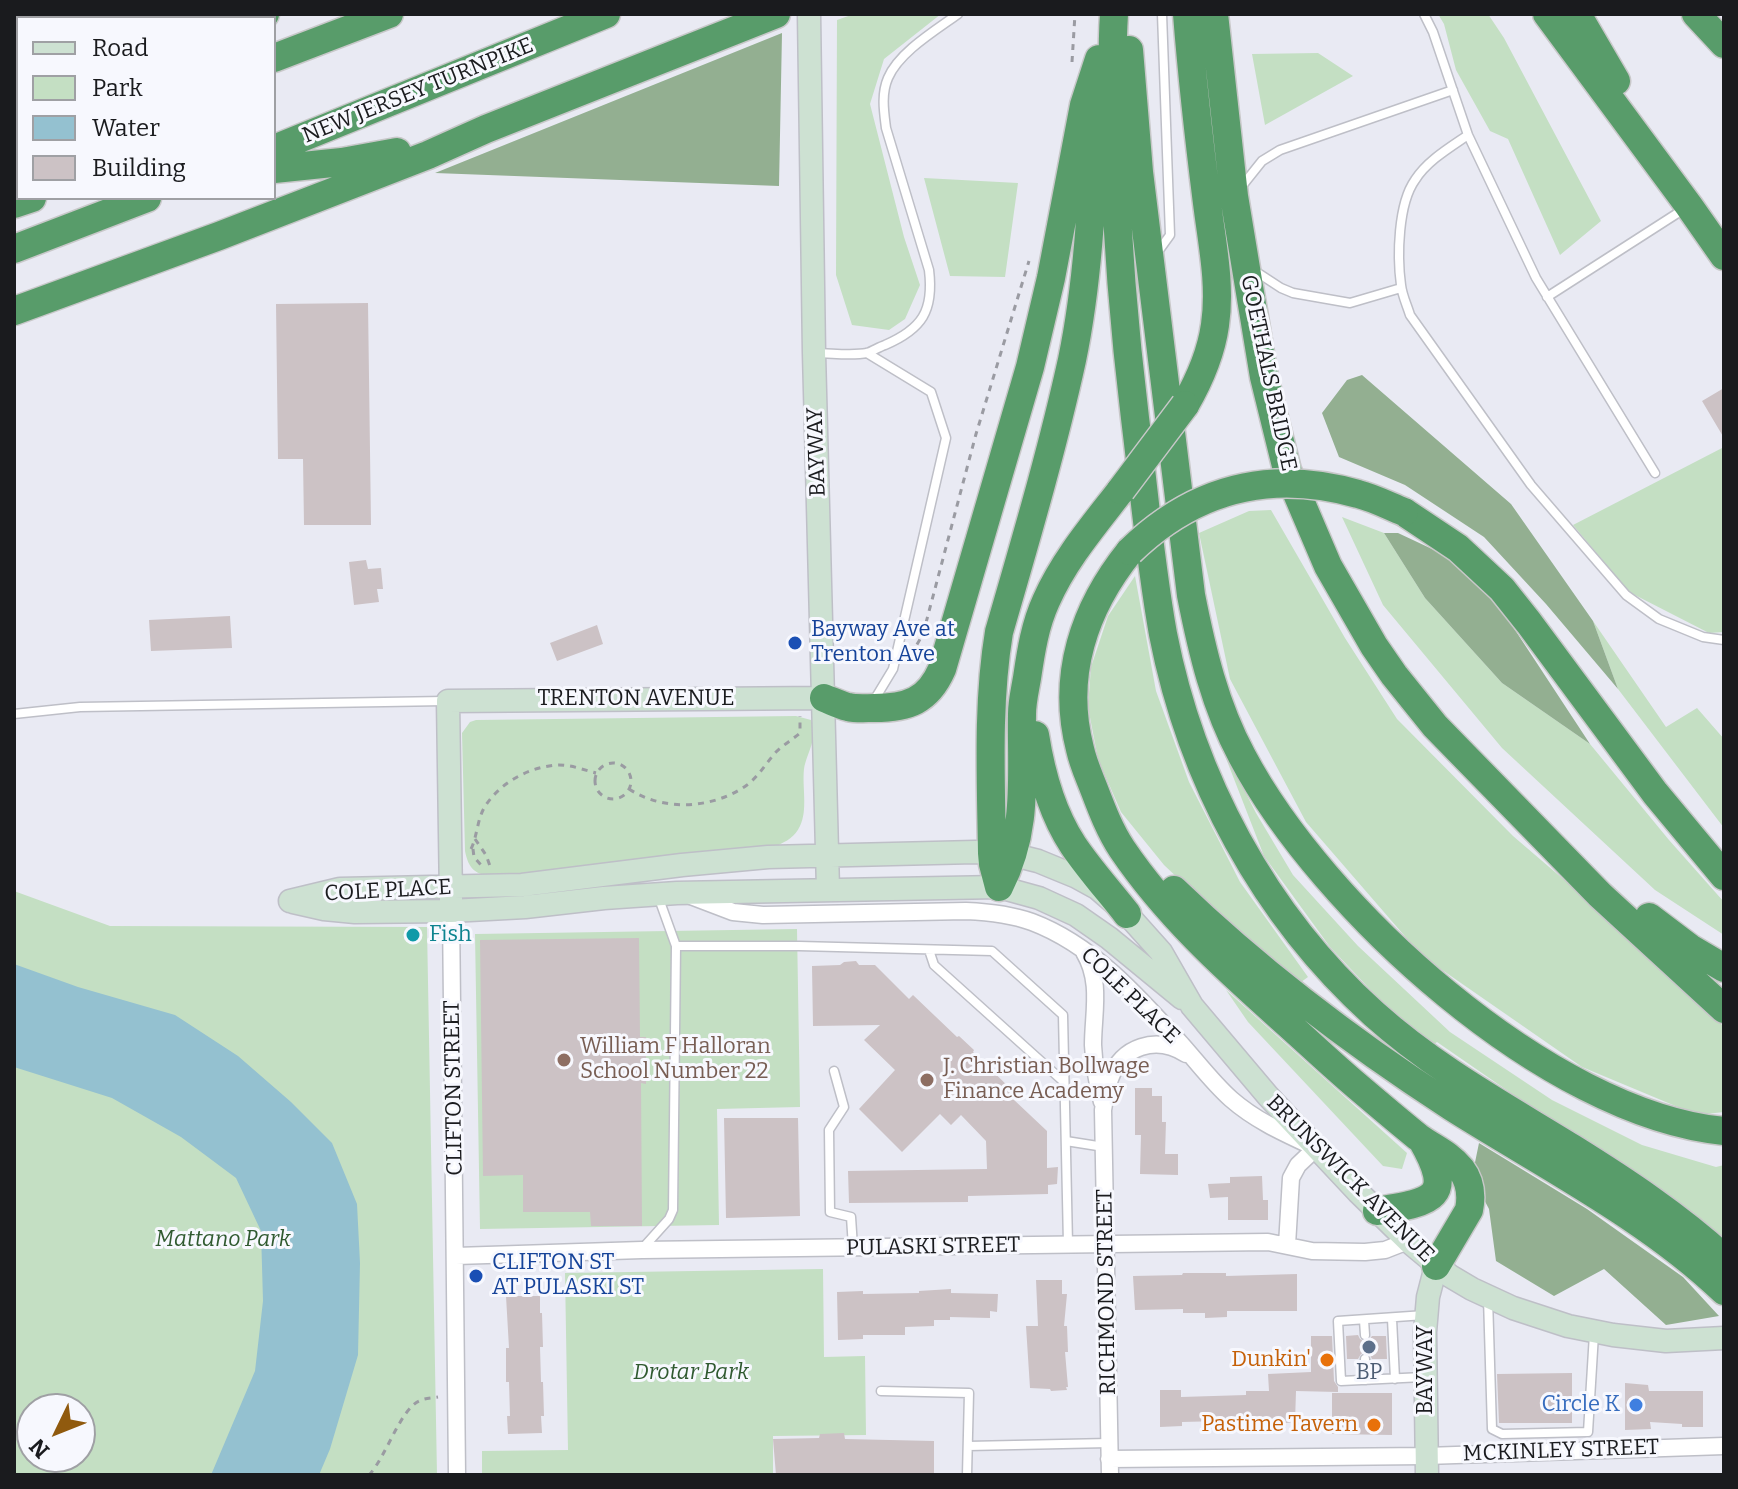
<!DOCTYPE html>
<style>
body{margin:0}
#map{position:relative;width:1738px;height:1489px;overflow:hidden;background:#e9eaf3;font-family:Bitter,serif}
canvas{display:block}
.frame{position:absolute;inset:0;border:16px solid #1a1b1e;pointer-events:none}
.legend{position:absolute;left:16px;top:16px;width:260px;height:184px;box-sizing:border-box;background:#f7f8fe;border:2px solid #9fa0a4;margin:0;padding:10px 14px;list-style:none;font-size:24px;color:#1a1b1e}
.legend li{display:flex;align-items:center;gap:16px;height:40px}
.legend b{width:40px;border:2px solid #9fa0a4}
.north{position:absolute;left:16px;top:1393px;width:80px;height:80px;box-sizing:border-box;background:#f7f8fe;border:2px solid #9fa0a4;border-radius:50%;rotate:227deg;font-size:22px;font-weight:700;line-height:32px;text-align:center;color:#1a1b1e}
.north::after{content:'';display:block;margin:auto;width:28px;height:36px;background:#905a0e;clip-path:polygon(50% 0,100% 100%,50% 72%,0 100%)}
</style>
<div id="map">
<canvas width="1738" height="1489"></canvas>
<div class="frame"></div>
<ul class="legend">
<li><b style="height:10px;background:#cde1d2"></b>Road</li>
<li><b style="height:22px;background:#c4dfc3"></b>Park</li>
<li><b style="height:22px;background:#94c1d0"></b>Water</li>
<li><b style="height:22px;background:#ccc2c5"></b>Building</li>
</ul>
<div class="north">N</div>
</div>
<script>
const context = document.querySelector('canvas').getContext('2d');
context.lineJoin = 'round';
function fill(path, color) { context.fillStyle = color; context.fill(path, 'evenodd'); }
function trace(path, color, width, dash) { context.strokeStyle = color; context.lineWidth = width; context.lineCap = dash ? 'butt' : 'round'; context.setLineDash(dash || []); context.stroke(path); }
function drawText(font, color, halo, rows, align = 'center') {
  context.font = font + ' Bitter,serif'; context.lineWidth = 6; context.setLineDash([]); context.textBaseline = 'middle'; context.strokeStyle = halo; context.fillStyle = color; for (const [text, x, y, turn = 0] of rows) {
    context.save(); context.translate(x, y); context.rotate((+turn || 0) * Math.PI / 180); context.textAlign = isNaN(turn) ? turn : align; if (halo) context.strokeText(text, 0, 0); context.fillText(text, 0, 0); context.restore();
  }
}
const green = new Path2D(`
 M854,14h87l-57,45 -14,45 34,133 16,48 -15,34 -16,11 -37,-5 -16,-50 1,-255z
 M1438,14h50l16,24 97,183 -41,34 -52,-116 -18,-8 -34,-61 -12,-46z
 M1318,53l35,23 -88,49 -13,-71z
 M924,178l94,5 -13,94 -55,-1z
 M1724,447v185l-15,1 -80,-41 -56,-67z
 M1271,510l74,128 52,81 116,117 126,108 85,83v85l-27,3 -115,-48 -160,-111 -116,-134 -76,-143 -31,-146 50,-22z
 M1342,517l42,16 41,65 77,85 88,61 79,96 55,62v33l-69,-45 -153,-142 -119,-143z
 M1135,576l21,115 33,91 51,100 68,95 -11,8 -65,-56 -68,-64 -43,-53 -23,-53 -10,-52 3,-40 17,-51z
 M1593,621l73,106 31,-19 27,31v89l-106,-139z
 M796,716l15,4c8,17 -4,32 -7,49 -2,18 4,41 -4,57 -5,11 -13,15 -24,20l-95,8 -187,23c-19,-3 -25,-7 -29,-26l-3,-118 8,-11 6,-2z
 M1220,743l36,70 37,62 65,71 92,86 102,68 90,45 74,22 8,-2v79l-87,-64 -200,-138 -4,3 -35,-26 -68,-72 -66,-91z
 M14,891l96,35 317,1 10,548h-423zM32,1409h48v48h-48z
 M797,929l3,178 -83,2 2,116 -239,4 -5,-295z
 M1226,990l181,163 -5,16 -19,-3 -135,-144z
 M823,1269l1,88 41,-1 1,79 -93,1v39h-291v-24l86,-1 -3,-177z`);
const forest = new Path2D(`
 M782,33l-3,153 -344,-13z
 M1362,375l149,129 82,117 25,68 -72,-85 -62,-67 -79,-52 -66,-28 -17,-44 25,-33z
 M1384,533h14l49,23 49,45 94,143 -88,-61 -77,-85z
 M1479,1143l108,66 96,68 36,39 -53,9 -62,-56 -50,27 -58,-35 -7,-52 -17,-32z`);
const water = new Path2D(`
 M14,964l64,23 97,28 63,41 53,46 41,41 25,61 3,59 -2,92 -28,94 -11,26h-108l44,-104 8,-70 -2,-70 -25,-53 -55,-41 -69,-39 -98,-31z`);
const building = new Path2D(`
 M368,303l3,222h-67l-1,-66h-25l-2,-155z
 M1724,388v50l-22,-37z
 M366,560l2,9 13,-1 2,21h-6l2,13 -25,3 -5,-43z
 M230,616l2,32 -81,3 -2,-31z
 M597,625l6,19 -46,17 -7,-18z
 M639,938l1,99h6v47l-5,-1 1,143h-51l-1,-14h-67v-37l-40,1 -3,-236z
 M856,961l3,4h16l34,34 4,-4 44,42 2,-1 15,14 -1,2 43,42 -4,4 35,33v37l11,-1 -1,17 -9,1v9l-80,2v6l-119,1 -1,-32 139,-2 -1,-28 -25,-26 -10,10 -11,-11 -38,38 -43,-43 36,-39 -31,-30 16,-15 -67,1 -1,-60 28,-1 4,-3z
 M1135,1088h17v8h10v26h4l-1,32h13v21l-38,-1 1,-39h-6z
 M724,1118h74l2,98 -74,2z
 M1262,1176l1,24h5v20h-40v-23l-18,1 -2,-14 22,-1v-6z
 M1183,1273h43v3l71,-2v37h-70v6l-22,1v-5h-22v-4l-48,1 -2,-34 49,-1z
 M1036,1280h26v14h5l-3,32h3l1,26h-3l3,35h-2l1,3 -16,1 -1,-2 -20,-1 -4,-62h12z
 M951,1289v4l47,1 -1,18 -7,-1v7l-40,-1v3h-16v6l-29,1v8h-42v4l-25,1 -1,-48 26,-1v3l56,-1v-2z
 M506,1296h34v17h2l1,34h-3l1,35h2l1,34h-3l1,17 -34,1 -1,-18h3l-1,-34h-3v-34h3z
 M1358,1335l2,4 5,3 4,-2 3,-4h14l1,23h-15l-2,-4 -5,-3 -4,2 -3,5h-11l-1,-23z
 M1311,1336h21l2,45 4,6v5l-42,-1 -1,31 -19,2v-2h-6v-2l-49,-1v2l-39,1v4l-22,1v-37h21v7l65,-2v-4h23l-1,-17 43,-2z
 M1572,1373v50h-73l-2,-49z
 M1625,1383l23,2 1,6h54v36h-21v-3l-32,-2 1,7 -26,1z
 M1332,1393h60v42l-60,-1z
 M844,1433l1,6 89,2v34h-158l-3,-36 46,-1 1,-4z`);
const path = new Path2D(`
 M1072,62l3,-48
 M911,655l12,-21 53,-200 53,-173
 M595 781a18 18 0 1 1 36 0a18 18 0 1 1-36 0Z
 M629,789c35,23 84,20 118,-4 12,-9 19,-22 29,-33 7,-7 16,-12 24,-19v-17
 M475,839l11,16 4,11
 M471,849c6,-12 6,-28 13,-41 15,-25 46,-42 75,-43 13,0 25,5 37,8
 M473,849l1,8 7,8
 M369,1475c17,-18 31,-65 50,-74 6,-3 13,-3 19,-4`);
const lane = new Path2D(`
 M1424,14l9,18 35,103 68,143 119,195
 M1468,135c-19,13 -41,26 -53,45 -17,24 -18,76 -14,105 1,10 6,20 9,30l121,170 95,110 33,24 44,18 21,3
 M1242,186l20,-25 18,-11 173,-60
 M1157,253l13,-18 -8,-221
 M1255,271l26,17 12,5 57,10 51,-15
 M1547,297l137,-88
 M815,353c17,0 36,3 52,0 6,-2 12,-6 18,-8 37,-16 49,-34 44,-75l-43,-142c-2,-16 -5,-34 2,-50 11,-26 48,-48 70,-64
 M867,353l64,39 15,46 -53,231 -20,33
 M14,714l66,-7 365,-6
 M658,896l18,50h123l193,5 71,64 5,229
 M929,950l5,15 130,117
 M834,1071l10,36 -15,23 1,82 21,5 2,30
 M1066,1141l38,6
 M642,1249l27,-30 4,-9 3,-264
 M1488,1298l4,131 10,5 86,-2 6,-98
 M1392,1319l3,60
 M1364,1320l1,15
 M1365,1359l1,21
 M1423,1377l-82,4 -3,-60 87,-6
 M881,1391l88,2 -2,82
 M968,1446l141,-3`);
const street = new Path2D(`
 M691,896l42,16 30,3 203,-4c22,1 44,3 66,11 61,23 107,75 150,123 16,18 31,38 49,54 25,22 55,35 85,49l-18,17 -7,13 -4,67
 M451,911l6,564
 M1084,952c18,30 9,61 9,93 1,19 4,38 9,57
 M456,1256l186,-6 626,-8 44,9 53,1 20,-2 23,-9
 M1109,1459l317,-3 298,-10
 M1110,1475l-7,-365c2,-11 3,-21 7,-31 12,-33 46,-44 76,-25`);
const secondary = new Path2D(`
 M809,14l5,339 14,536
 M451,899l-3,-198 376,-3
 M290,901l50,-12 182,-4 160,-20 86,-8 207,-5 39,3 24,6 39,16 20,11 30,26 34,38 31,54 76,90 90,96 50,49 42,35 22,13 41,19 55,18 45,9 53,6 58,-3
 M293,902l31,7 31,3 96,-1 74,-4 79,-9 73,-5 322,-6 40,11 37,17 33,23 73,60
 M1427,1475l-2,-143 3,-35 8,-31`);
const highway = new Path2D(`
 M1114,14c-3,45 -1,90 0,135 3,90 10,179 21,269 9,72 15,144 28,216 28,144 101,281 211,380 60,54 130,92 198,134 53,33 106,68 152,110
 M1214,14l20,182 30,181 23,93 41,96 46,80 20,29 41,51 165,169 124,114
 M1547,14l142,192 35,50
 M1577,14l39,67
 M1696,14l28,30
 M25,18l5,-4
 M255,18l10,-4
 M1129,50l10,122 52,423c11,56 24,111 51,161 80,152 306,358 482,375
 M274,58l115,-44
 M14,112l4,-1
 M274,149l332,-135
 M14,161l4,-2
 M274,169l68,-7 55,-10
 M14,204l18,-6
 M14,249l133,-51
 M14,311l205,-75 209,-81 58,-26 290,-115
 M1185,405c15,-26 26,-51 30,-80 6,-40 -3,-82 -8,-122 -8,-63 -15,-126 -20,-189
 M1404,512l54,36 44,41 27,34 126,170 69,83
 M1130,551c-46,57 -69,125 -50,198 3,14 9,27 14,40 8,21 16,42 28,60 44,65 101,117 158,168 26,23 51,47 77,69 20,17 40,34 61,51 15,11 31,17 43,32 9,12 11,26 8,41l-33,56
 M824,698c8,3 16,7 24,9 9,2 18,1 26,1 34,0 54,-7 68,-39l88,-302 21,-89 33,-173 15,-46
 M1035,735c6,38 17,78 38,110 16,24 36,46 54,69
 M999,887l-6,-23 -1,-11c-1,-73 -5,-149 7,-221 26,-90 53,-181 73,-272 17,-82 20,-166 24,-250
 M999,887c30,-58 22,-111 23,-173 0,-12 3,-24 5,-36 4,-27 8,-53 19,-77 18,-41 48,-76 75,-111
 M1174,890c85,82 179,153 278,217 90,57 196,111 272,184
 M1649,917l41,31 34,20
 M1377,1211c55,-9 79,-12 45,-71`);
const highwayBridge = new Path2D(`
 M1121,490l64,-85
 M1130,551c65,-63 141,-82 228,-57 16,4 31,12 46,18`);
const markers = [
 [795,643,8,"#1a4fb4"],
 [413,935,8,"#0f9aa8"],
 [564,1060,8,"#8d6e63"],
 [927,1080,8,"#8d6e63"],
 [476,1276,8,"#1a4fb4"],
 [1369,1347,8,"#5c6f8a"],
 [1327,1360,8,"#e8710a"],
 [1636,1405,8,"#3f7fe0"],
 [1374,1425,8,"#e8710a"]
];
const streetNames = [
 ["NEW JERSEY TURNPIKE",418,91,-22],
 ["GOETHALS BRIDGE",1268,373,78],
 ["BAYWAY",817,452,-92],
 ["TRENTON AVENUE",636,699],
 ["COLE PLACE",388,891,-3],
 ["COLE PLACE",1130,996,44],
 ["CLIFTON STREET",454,1088,-91],
 ["BRUNSWICK AVENUE",1350,1179,45],
 ["PULASKI STREET",933,1247,-1],
 ["RICHMOND STREET",1107,1292,-91],
 ["BAYWAY",1426,1370,-90],
 ["MCKINLEY STREET",1561,1451,-2]
];
const transitNames = [
 ["Bayway Ave at",811,630],
 ["Trenton Ave",811,655],
 ["CLIFTON ST",492,1263],
 ["AT PULASKI ST",492,1288]
];
const cultureNames = [
 ["Fish",429,935]
];
const educationNames = [
 ["William F Halloran",580,1047],
 ["School Number 22",580,1072],
 ["J. Christian Bollwage",943,1067],
 ["Finance Academy",943,1092]
];
const parkNames = [
 ["Mattano Park",223,1240],
 ["Drotar Park",691,1373]
];
const foodNames = [
 ["Dunkin'",1311,1360],
 ["Pastime Tavern",1358,1425]
];
const serviceNames = [
 ["BP",1369,1373]
];
const shopNames = [
 ["Circle K",1620,1405]
];
fill(green, '#c4dfc3');
fill(forest, '#93af91');
fill(water, '#94c1d0');
fill(building, '#ccc2c5');
trace(lane, '#bebfc7', 11);
trace(street, '#bebfc7', 19);
trace(secondary, '#bebfc7', 25);
trace(highway, '#c8c8c9', 31);
trace(path, '#9a9ba2', 3, [6, 6]);
trace(lane, '#fff', 8);
trace(street, '#fff', 16);
trace(secondary, '#cde1d2', 22);
trace(highway, '#589c6a', 28);
trace(highwayBridge, '#c8c8c9', 31, []);
trace(highwayBridge, '#589c6a', 28);
for (const [x, y, r, color] of markers) { const dot = new Path2D(); dot.arc(x, y, r, 0, 2 * Math.PI); context.fillStyle = color; context.fill(dot); trace(dot, '#f7f8fe', 3); }
drawText('22px', '#1a1b1e', '#f7f8fe', streetNames);
drawText('22px', '#164399', '#f7f8fe', transitNames, 'left');
drawText('22px', '#0d838f', '#f7f8fe', cultureNames, 'left');
drawText('22px', '#785e54', '#f7f8fe', educationNames, 'left');
drawText('italic 22px', '#305a30', '#f7f8fe', parkNames);
drawText('22px', '#c56008', '#f7f8fe', foodNames, 'right');
drawText('22px', '#4e5e75', '#f7f8fe', serviceNames);
drawText('22px', '#366cbe', '#f7f8fe', shopNames, 'right');
</script>
